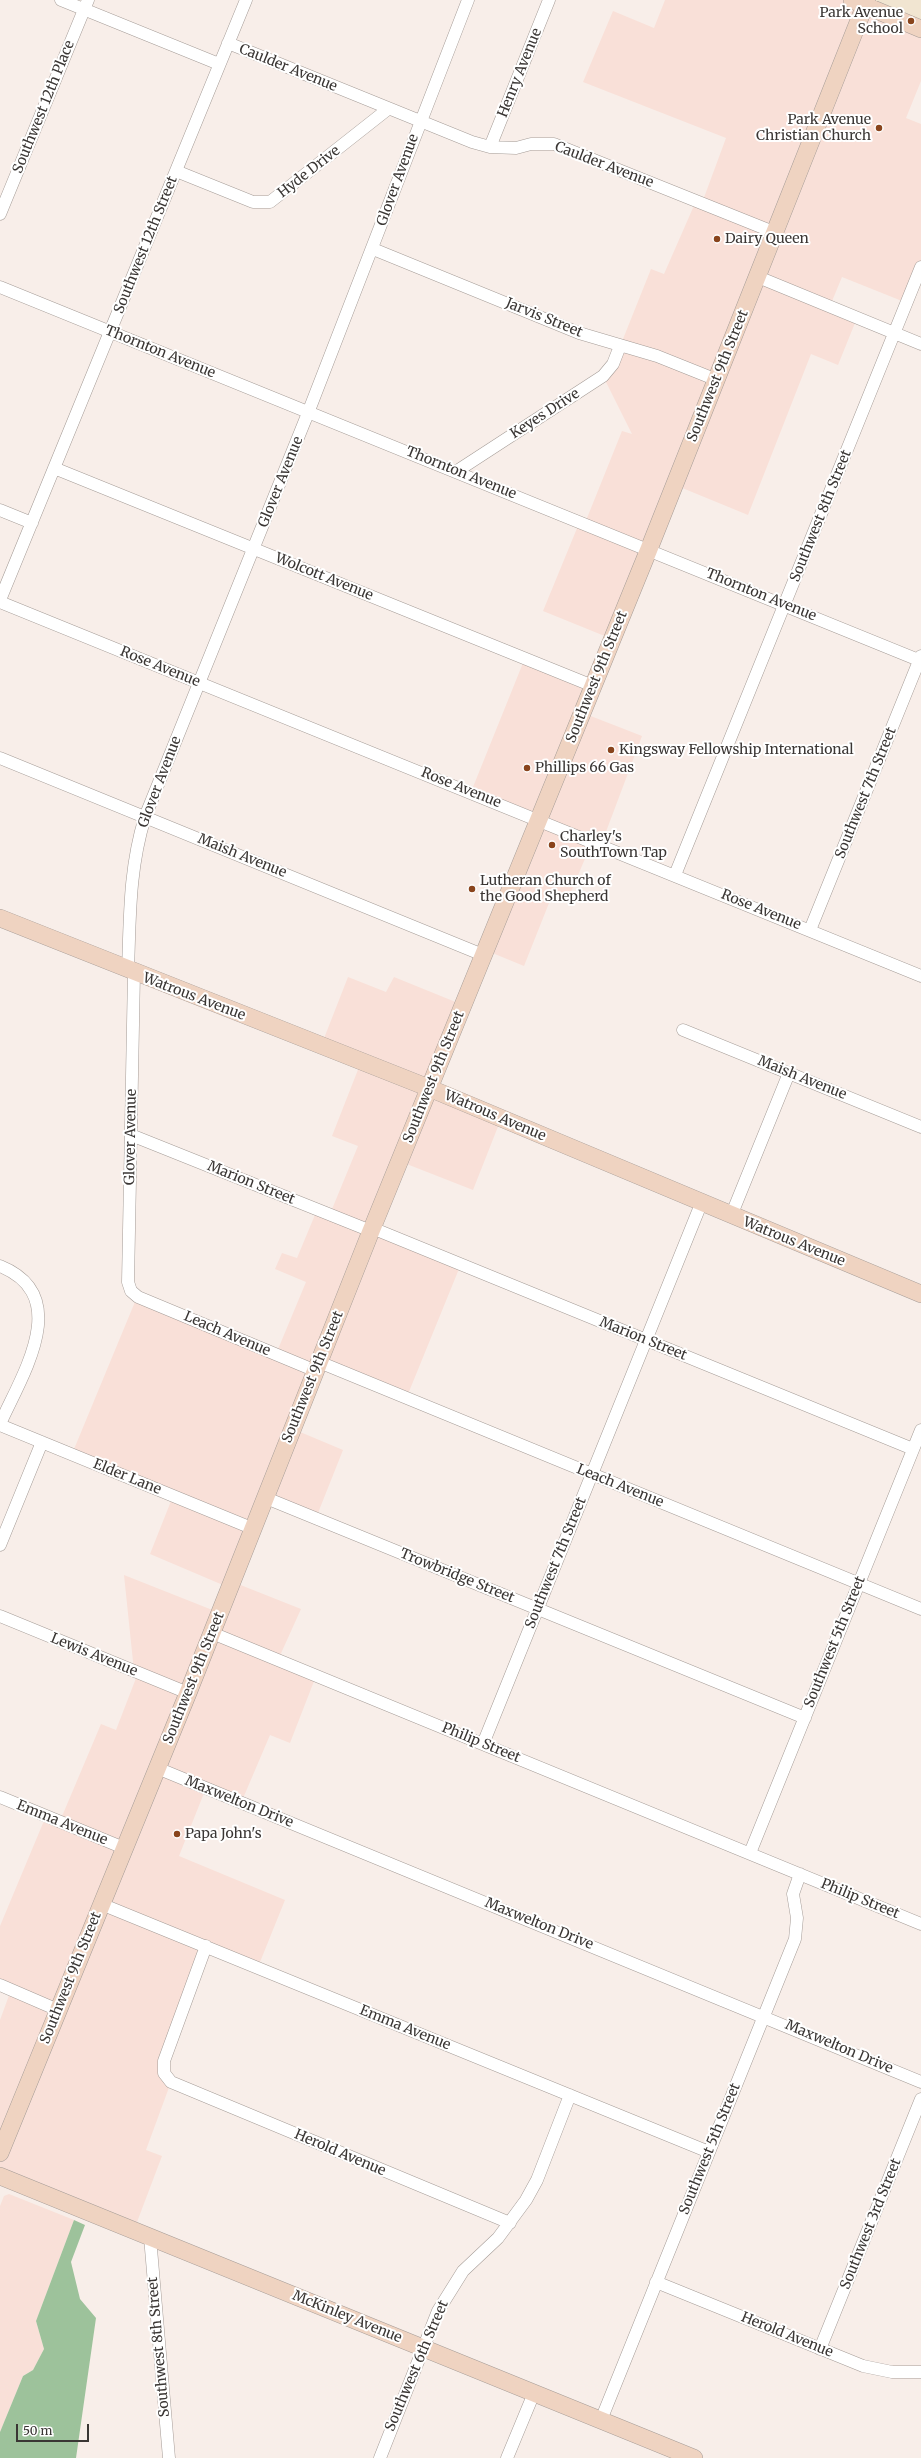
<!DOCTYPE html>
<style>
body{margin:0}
#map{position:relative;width:921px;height:2458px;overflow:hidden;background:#f8eee9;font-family:Merriweather,serif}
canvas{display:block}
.scale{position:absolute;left:16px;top:2424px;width:73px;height:18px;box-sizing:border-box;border:2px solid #3a3634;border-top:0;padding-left:5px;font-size:12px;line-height:14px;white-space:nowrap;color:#3a3634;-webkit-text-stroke:3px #fff;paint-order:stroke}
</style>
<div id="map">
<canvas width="921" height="2458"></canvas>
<div class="scale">50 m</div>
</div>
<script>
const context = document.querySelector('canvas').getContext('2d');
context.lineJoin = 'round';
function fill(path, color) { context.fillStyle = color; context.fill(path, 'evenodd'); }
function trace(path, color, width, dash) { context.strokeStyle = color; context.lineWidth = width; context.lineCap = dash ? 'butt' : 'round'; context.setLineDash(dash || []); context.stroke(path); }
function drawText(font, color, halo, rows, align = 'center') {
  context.font = font + ' Merriweather,serif'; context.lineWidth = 4; context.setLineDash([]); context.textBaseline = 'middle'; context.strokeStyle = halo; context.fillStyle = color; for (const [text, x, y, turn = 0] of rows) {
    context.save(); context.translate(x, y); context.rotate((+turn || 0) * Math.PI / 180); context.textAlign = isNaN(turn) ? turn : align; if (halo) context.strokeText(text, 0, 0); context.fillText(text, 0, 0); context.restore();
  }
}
const commercial = new Path2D(`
 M665,0h187l69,29v52l-15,37 15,6v143l-14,36 -65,-26 -12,29 27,12 -19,47 -27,-11 -63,161 -73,-30 -63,154 -69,-28 37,-90 5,2 37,-92 10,3 -29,-58 10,-12 38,-95 13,5 32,-73 6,2 24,-65 -143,-56 30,-71 41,17z
 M525,658l68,28 -10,27 59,23 -41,109 -9,-3 -24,57 -15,-6 -29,73 -39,-16 54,-131 -68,-27z
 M348,977l38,15 8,-15 69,28 -34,83 72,31 -28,71 -74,-29 -27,67 89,36 -55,135 -87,-36 -26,66 50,21 -27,68 -50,-20 -33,84 68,27 -23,51 38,16 -26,67 -20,-8 -29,68 -35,-15 -27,68 106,44 -27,67 -51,-21 -43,115 7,21 -25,68 16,6 -28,74 -134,-54v-156l11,-30 -11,-5v-59l46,-110 14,5 41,-97 15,6 22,-57 -4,-2 -10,-96 96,38 10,-25 -80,-34 23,-58 -101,-42 65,-157 139,57 30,-72 -31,-13 7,-16 15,5 20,-48 13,4 28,-68 -26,-10 29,-74 -40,-16z
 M9,2194l65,26 -38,101 8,28 -11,21 -10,6 -23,56v-226l4,-10z`);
const education = new Path2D(`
 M867,0h54v29z`);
const forest = new Path2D(`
 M74,2220l11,5 -14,37 9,37 16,19 -20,140h-76v-26l23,-56 10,-6 11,-21 -8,-28z`);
const street = new Path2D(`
 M61,0l158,64
 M228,43l244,99 18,5 26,1 15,-4h23l222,89
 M490,147l59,-147
 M176,171l77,31h17l118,-93
 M0,214l88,-214
 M373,249l206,84 78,23 60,24
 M758,277l163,67
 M0,287l921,374
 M54,468l539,218
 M457,471l146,-95 10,-12 7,-18
 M0,510l32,13
 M0,600l246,-600
 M0,602l921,374
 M0,758l483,197
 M675,875l246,-608
 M810,930l111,-274
 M128,970c2,-53 1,-101 17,-153l163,-404 160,-413
 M134,973l-6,309 3,9 7,6 178,74
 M683,1030l238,97
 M131,1135l240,96
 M731,1216l58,-143
 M372,1228l541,221
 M0,1266c74,30 22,109 0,158
 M319,1362l602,247
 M0,1425l254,104
 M266,1498l539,220
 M0,1545l42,-103
 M0,1616l188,77
 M212,1633l709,291
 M483,1744l218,-540
 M157,1768l764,314
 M0,1797l124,51
 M750,1853l171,-423
 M101,1904l608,248
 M206,1946l-42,115v12l7,9 339,141
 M0,1985l58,25
 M150,2237l19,221
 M656,2282l207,84 29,6h29
 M820,2349l101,-250
 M601,2420l194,-481 2,-21 -4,-24 7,-20
 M380,2458l58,-147 25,-40 35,-33 28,-38 11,-20 33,-85
 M507,2458l27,-65`);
const secondary = new Path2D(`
 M852,0l69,29
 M0,918l429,170 492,206
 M0,2153l188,-460 183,-462 278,-682 218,-549
 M0,2176l694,282`);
const markers = [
 [911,21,4,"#89441c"],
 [879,128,4,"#89441c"],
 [717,239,4,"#89441c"],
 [611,750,4,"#89441c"],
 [527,768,4,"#89441c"],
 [552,845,4,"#89441c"],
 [472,889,4,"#89441c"],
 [177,1834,4,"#89441c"]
];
const poiNames = [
 ["Park Avenue",903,13,"right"],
 ["School",903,29,"right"],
 ["Park Avenue",871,120,"right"],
 ["Christian Church",871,136,"right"],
 ["Dairy Queen",725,239],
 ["Kingsway Fellowship International",619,750],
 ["Phillips 66 Gas",535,768],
 ["Charley's",560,837],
 ["SouthTown Tap",560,853],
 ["Lutheran Church of",480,881],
 ["the Good Shepherd",480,897],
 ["Papa John's",185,1834]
];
const streetNames = [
 ["Caulder Avenue",288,68,22],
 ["Henry Avenue",520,73,-68],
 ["Southwest 12th Place",44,107,-68],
 ["Caulder Avenue",604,165,21],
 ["Hyde Drive",309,172,-38],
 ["Glover Avenue",398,180,-70],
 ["Southwest 12th Street",146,245,-68],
 ["Jarvis Street",544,318,22],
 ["Thornton Avenue",160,352,22],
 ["Southwest 9th Street",718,376,-68],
 ["Keyes Drive",545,414,-33],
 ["Thornton Avenue",461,473,22],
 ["Glover Avenue",281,482,-68],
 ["Southwest 8th Street",821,516,-68],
 ["Wolcott Avenue",324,577,22],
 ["Thornton Avenue",761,595,22],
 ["Rose Avenue",160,667,22],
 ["Southwest 9th Street",597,677,-68],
 ["Glover Avenue",160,782,-69],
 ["Rose Avenue",461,788,22],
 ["Southwest 7th Street",866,793,-68],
 ["Maish Avenue",242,856,22],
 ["Rose Avenue",761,910,22],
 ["Watrous Avenue",194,997,21],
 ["Southwest 9th Street",434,1077,-68],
 ["Maish Avenue",802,1078,22],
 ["Watrous Avenue",495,1116,23],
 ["Glover Avenue",131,1137,-89],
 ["Marion Street",251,1183,22],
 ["Watrous Avenue",794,1242,22],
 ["Leach Avenue",227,1334,23],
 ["Marion Street",643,1339,22],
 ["Southwest 9th Street",313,1377,-68],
 ["Elder Lane",127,1477,22],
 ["Leach Avenue",620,1486,22],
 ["Southwest 7th Street",556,1563,-68],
 ["Trowbridge Street",457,1576,22],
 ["Southwest 5th Street",835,1642,-68],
 ["Lewis Avenue",94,1655,22],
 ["Southwest 9th Street",194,1678,-68],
 ["Philip Street",481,1743,22],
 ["Maxwelton Drive",239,1802,22],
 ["Emma Avenue",62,1823,22],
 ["Philip Street",860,1899,22],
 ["Maxwelton Drive",539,1924,22],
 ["Southwest 9th Street",71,1978,-68],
 ["Emma Avenue",405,2028,22],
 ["Maxwelton Drive",839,2047,23],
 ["Southwest 5th Street",710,2149,-68],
 ["Herold Avenue",340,2153,23],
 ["Southwest 3rd Street",871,2224,-68],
 ["McKinley Avenue",347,2317,22],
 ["Herold Avenue",787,2335,22],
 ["Southwest 8th Street",159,2347,-95],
 ["Southwest 6th Street",417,2366,-67]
];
fill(commercial, '#f9e0d8');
fill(education, '#f1e5d1');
fill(forest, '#9dc29b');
trace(street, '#a59c97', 13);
trace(secondary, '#a59c97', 18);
trace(street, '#fff', 12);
trace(secondary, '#efd3c1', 17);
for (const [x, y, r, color] of markers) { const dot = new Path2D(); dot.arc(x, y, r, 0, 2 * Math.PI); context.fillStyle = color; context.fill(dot); trace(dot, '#fff', 1.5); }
drawText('14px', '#3a3634', '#fff', poiNames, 'left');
drawText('14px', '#3a3634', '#fff', streetNames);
</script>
